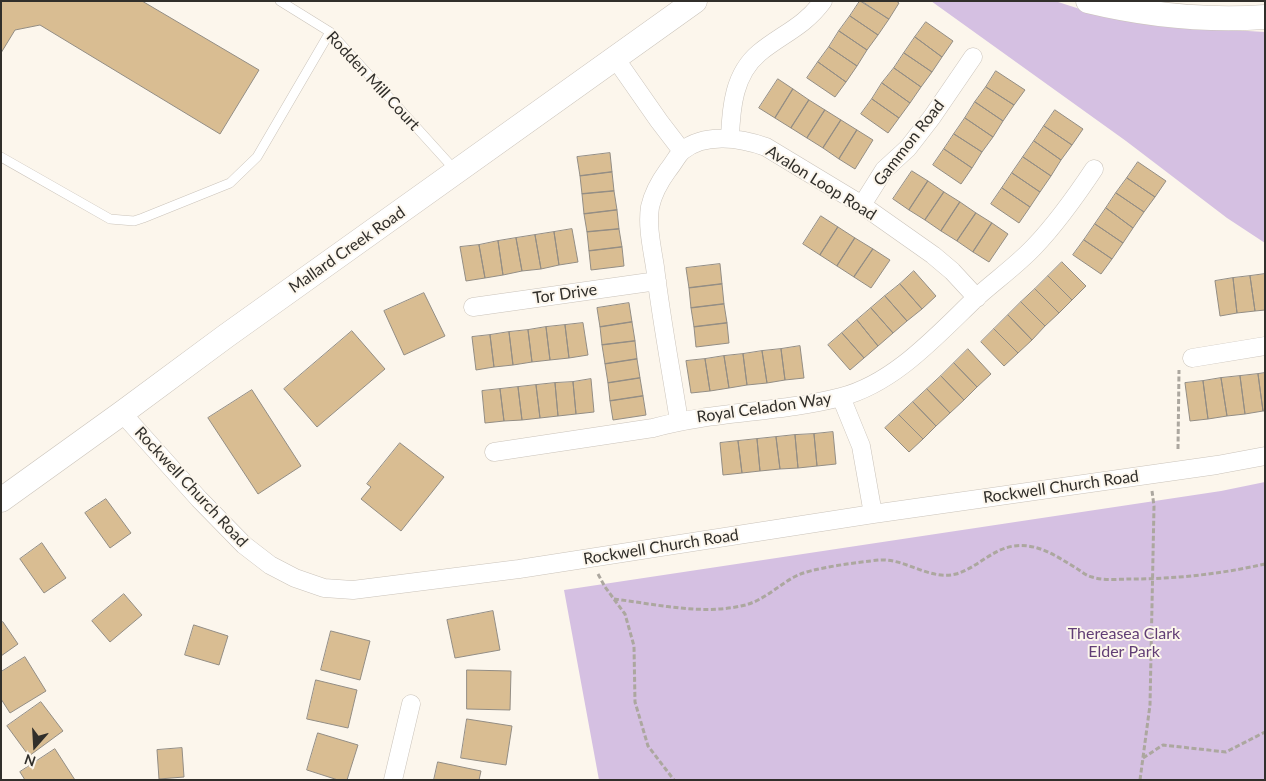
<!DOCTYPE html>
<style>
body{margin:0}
#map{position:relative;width:1266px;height:781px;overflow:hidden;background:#fcf6ec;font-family:Lato,sans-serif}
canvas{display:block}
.frame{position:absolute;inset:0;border:2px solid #312f2b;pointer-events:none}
.north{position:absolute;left:10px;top:721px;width:50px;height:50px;-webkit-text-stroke:4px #fcf6ec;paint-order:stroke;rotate:199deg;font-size:14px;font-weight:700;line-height:20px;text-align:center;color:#312f2b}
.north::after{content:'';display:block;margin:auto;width:18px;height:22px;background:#312f2b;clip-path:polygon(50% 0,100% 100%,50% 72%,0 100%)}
</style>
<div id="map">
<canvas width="1266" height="781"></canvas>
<div class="frame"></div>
<div class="north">N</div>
</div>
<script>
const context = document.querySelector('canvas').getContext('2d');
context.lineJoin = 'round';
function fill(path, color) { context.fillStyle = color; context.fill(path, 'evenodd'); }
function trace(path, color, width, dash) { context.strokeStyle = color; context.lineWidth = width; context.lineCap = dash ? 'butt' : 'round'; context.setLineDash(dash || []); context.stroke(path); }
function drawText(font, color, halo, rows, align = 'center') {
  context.font = font + ' Lato,sans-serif'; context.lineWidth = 4; context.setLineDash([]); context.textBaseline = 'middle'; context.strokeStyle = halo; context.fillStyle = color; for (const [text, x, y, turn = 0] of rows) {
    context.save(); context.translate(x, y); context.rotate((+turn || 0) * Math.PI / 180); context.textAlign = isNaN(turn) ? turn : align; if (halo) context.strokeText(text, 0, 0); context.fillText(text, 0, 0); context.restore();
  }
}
const green = new Path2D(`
 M931,1h124l31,10 77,15 102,6v211l-38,-25 -101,-77z
 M1265,482v298h-666l-35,-190 657,-99z`);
const building = new Path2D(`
 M1,1h141l117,69 -39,64 -180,-109 -25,5 -14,23z
 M860,1l29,18 -11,16 -28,-19z
 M862,1h34l3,2 -10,16z
 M850,16l28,19 -11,15 -28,-19z
 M926,22l27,19 -11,16 -27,-20z
 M839,31l28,19 -10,16 -28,-19z
 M915,37l27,20 -10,15 -28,-19z
 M829,47l28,19 -11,16 -28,-20z
 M904,53l28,19 -11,15 -27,-19z
 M818,62l28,20 -11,15 -28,-19z
 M894,68l27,19 -11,16 -28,-20z
 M996,71l29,19 -11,15 -28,-18z
 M778,79l15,10 -18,29 -16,-10z
 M882,83l28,20 -11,15 -27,-19z
 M986,87l28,18 -11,16 -28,-19z
 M793,89l16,11 -18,28 -16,-10z
 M872,99l27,19 -11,15 -27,-19z
 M809,100l16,10 -18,28 -16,-10z
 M975,102l28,19 -10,16 -28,-19z
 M825,110l16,10 -18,28 -16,-10z
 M1055,110l28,19 -11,16 -28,-19z
 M965,118l28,19 -11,15 -28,-18z
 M841,120l16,10 -18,29 -16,-11z
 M1044,126l28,19 -11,15 -27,-19z
 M857,130l16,10 -18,29 -16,-10z
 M954,134l28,18 -10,16 -28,-19z
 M1034,141l27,19 -10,16 -28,-19z
 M944,149l28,19 -11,16 -28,-19z
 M610,153l2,19 -32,4 -3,-19z
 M1023,157l28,19 -11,16 -28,-19z
 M1138,162l28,19 -11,16 -28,-19z
 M912,171l16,10 -19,29 -16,-11z
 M612,172l2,19 -32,3 -2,-18z
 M1012,173l28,19 -10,15 -28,-19z
 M1127,178l28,19 -11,15 -28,-19z
 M928,181l16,11 -19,28 -16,-10z
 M1002,188l28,19 -11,16 -28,-19z
 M614,191l3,19 -33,4 -2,-20z
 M944,192l16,10 -19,29 -16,-11z
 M1116,193l28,19 -11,16 -27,-20z
 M960,202l16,11 -19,28 -16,-10z
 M1106,208l27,20 -10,15 -28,-19z
 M617,210l2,19 -32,3 -3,-18z
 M976,213l16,10 -19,29 -16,-11z
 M821,216l17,11 -18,28 -17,-11z
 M992,223l16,11 -19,28 -16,-10z
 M1095,224l28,19 -11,16 -28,-19z
 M838,227l17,11 -18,28 -17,-11z
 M572,229l6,33 -19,3 -5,-33z
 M619,229l3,18 -33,4 -2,-19z
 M554,232l5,33 -18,4 -6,-34z
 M535,235l6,34 -19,2 -6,-33z
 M516,238l6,33 -19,4 -5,-34z
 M855,238l18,11 -19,28 -17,-11z
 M1084,240l28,19 -11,15 -28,-19z
 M498,241l5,34 -18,3 -6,-33z
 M479,245l6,33 -19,3 -6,-34z
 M622,247l2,19 -33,4 -2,-19z
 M873,249l17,11 -19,28 -17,-11z
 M1062,262l24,24 -14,14 -24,-24z
 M720,264l2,20 -33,4 -3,-20z
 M914,271l22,25 -14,13 -22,-25z
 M1265,274v36l-10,1 -5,-35z
 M1048,276l24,24 -13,13 -24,-24z
 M1250,276l5,35 -18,2 -4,-35z
 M1233,278l4,35 -17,3 -5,-35z
 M722,284l2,20 -33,4 -2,-20z
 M900,284l22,25 -15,12 -22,-25z
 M1035,289l24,24 -14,13 -24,-24z
 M424,293l21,43 -41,19 -20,-44z
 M885,296l22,25 -14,12 -22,-25z
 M1021,302l24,24 -13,14 -24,-25z
 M629,303l3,19 -32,5 -3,-19z
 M724,304l3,19 -33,4 -3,-19z
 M871,308l22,25 -15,13 -21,-26z
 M1008,315l24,25 -14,13 -24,-24z
 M857,320l21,26 -14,12 -22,-25z
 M632,322l3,19 -33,4 -2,-18z
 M583,323l5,32 -19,3 -4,-33z
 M727,323l2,20 -33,4 -2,-20z
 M565,325l4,33 -19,2 -4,-33z
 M546,327l4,33 -18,2 -4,-32z
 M994,329l24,24 -14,13 -23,-24z
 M528,330l4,32 -19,3 -4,-33z
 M352,331l33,38 -68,58 -33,-38z
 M509,332l4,33 -19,2 -4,-32z
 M842,333l22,25 -14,12 -22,-25z
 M490,335l4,32 -18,3 -4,-33z
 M635,341l2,18 -32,5 -3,-19z
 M800,346l4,32 -19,2 -4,-31z
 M781,349l4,31 -18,3 -5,-32z
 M968,349l23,25 -14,13 -23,-24z
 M762,351l5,32 -20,2 -4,-31z
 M743,354l4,31 -18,3 -5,-32z
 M724,356l5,32 -19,3 -5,-32z
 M637,359l3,19 -32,5 -3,-19z
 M705,359l5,32 -19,2 -5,-32z
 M954,363l23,24 -13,13 -23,-24z
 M1265,373v38h-2l-5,-37z
 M1258,374l5,37 -18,3 -5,-38z
 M941,376l23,24 -14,13 -23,-24z
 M1240,376l5,38 -18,2 -6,-38z
 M640,378l3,18 -33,5 -2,-18z
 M1221,378l6,38 -19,3 -5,-38z
 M591,379l3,33 -18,2 -3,-32z
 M1203,381l5,38 -18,2 -5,-38z
 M573,382l3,32 -18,2 -3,-33z
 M555,383l3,33 -18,2 -4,-33z
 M536,385l4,33 -18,2 -4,-33z
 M518,387l4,33 -18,1 -4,-32z
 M500,389l4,32 -19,2 -3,-32z
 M927,389l23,24 -14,13 -23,-24z
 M252,390l49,76 -43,28 -50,-76z
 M643,396l3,19 -33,5 -3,-19z
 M913,402l23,24 -13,13 -24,-24z
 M899,415l24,24 -14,13 -24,-24z
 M833,432l3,32 -19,2 -3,-32z
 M814,434l3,32 -19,2 -3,-33z
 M795,435l3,33 -18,1 -4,-32z
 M776,437l4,32 -20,2 -3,-32z
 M757,439l3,32 -18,2 -4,-32z
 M738,441l4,32 -19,2 -3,-32z
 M400,443l44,34 -43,54 -40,-32 10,-12 -4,-3z
 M106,499l25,34 -21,15 -25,-35z
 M42,543l24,35 -22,15 -24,-34z
 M124,594l18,21 -32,27 -18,-21z
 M493,611l7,39 -45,8 -8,-38z
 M3,622l15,22 -17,12v-33z
 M194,625l34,11 -9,29 -34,-10z
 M331,631l39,10 -10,39 -39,-10z
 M25,657l21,34 -36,22 -9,-14v-27z
 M467,670l44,1 -1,39 -43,-1z
 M316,680l41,10 -9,38 -41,-9z
 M41,702l22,29 -34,25 -22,-30z
 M467,719l45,7 -6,39 -45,-7z
 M318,733l40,12 -11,35h-9l-31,-10z
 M182,748l2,29 -25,2 -2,-29z
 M55,749l20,31h-50l-5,-8z
 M438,762l43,9 -2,9h-45z`);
const path = new Path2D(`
 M1178,449l1,-79
 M598,574l7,13 20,27 9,32 1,56 13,44 26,34
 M614,599c41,5 86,16 127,7 21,-4 35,-19 53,-29 15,-9 66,-15 85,-17 26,-2 51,21 77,14 21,-6 36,-25 58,-28 24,-3 42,10 62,22 5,3 10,8 16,9 12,4 26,2 38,2 45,0 91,-5 135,-15
 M1143,758l20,-13 63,7 39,-20
 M1140,780l10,-75 4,-199 -2,-15`);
const service = new Path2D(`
 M280,1l50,31 125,138
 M1,157l109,62 24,2 9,-3 87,-35 27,-26 73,-125`);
const minor = new Path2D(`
 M615,58l44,63 23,30
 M730,138c1,-31 4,-64 29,-85 23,-19 45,-26 64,-52
 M862,205l22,-35 24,-22 24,-31 41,-60
 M473,307l184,-26
 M1192,358l73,-12
 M841,397l20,49 12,68
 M122,413l77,86 45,46 26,20 25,13 29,10 29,2 166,-21 354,-55 344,-49 48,-9
 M679,421c-8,-51 -18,-103 -24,-154 -3,-19 -8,-41 -5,-60 3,-14 10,-26 18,-37 5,-6 9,-14 14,-19 23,-19 59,-13 84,-4l96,58 71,50 19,16 25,27
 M494,452l159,-24c61,-17 126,-15 188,-31 54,-14 96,-62 136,-100 19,-17 40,-32 57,-50 23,-24 42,-51 60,-78
 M393,780l18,-76`);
const secondary = new Path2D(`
 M1088,1c58,14 117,20 177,16
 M1,500l121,-87 104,-77 469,-335`);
const streetNames = [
 ["Rodden Mill Court",373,81,47],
 ["Gammon Road",909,143,-52],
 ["Avalon Loop Road",821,183,32],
 ["Mallard Creek Road",347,250,-35],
 ["Tor Drive",565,294,-8],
 ["Royal Celadon Way",764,408,-8],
 ["Rockwell Church Road",191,487,47],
 ["Rockwell Church Road",1061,487,-8],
 ["Rockwell Church Road",661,547,-9]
];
const parkNames = [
 ["Thereasea Clark",1124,634],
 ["Elder Park",1124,652]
];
fill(green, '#d5c0e2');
fill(building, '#d9bd92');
trace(building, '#938d84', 1);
trace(service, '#cac3ba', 10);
trace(minor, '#cac3ba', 19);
trace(secondary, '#cac3ba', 25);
trace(path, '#aca79f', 3, [5, 2.5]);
trace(service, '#fff', 9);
trace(minor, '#fff', 18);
trace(secondary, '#fff', 24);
drawText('16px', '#312f2b', '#fcf6ec', streetNames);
drawText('16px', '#613e75', '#fcf6ec', parkNames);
</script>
